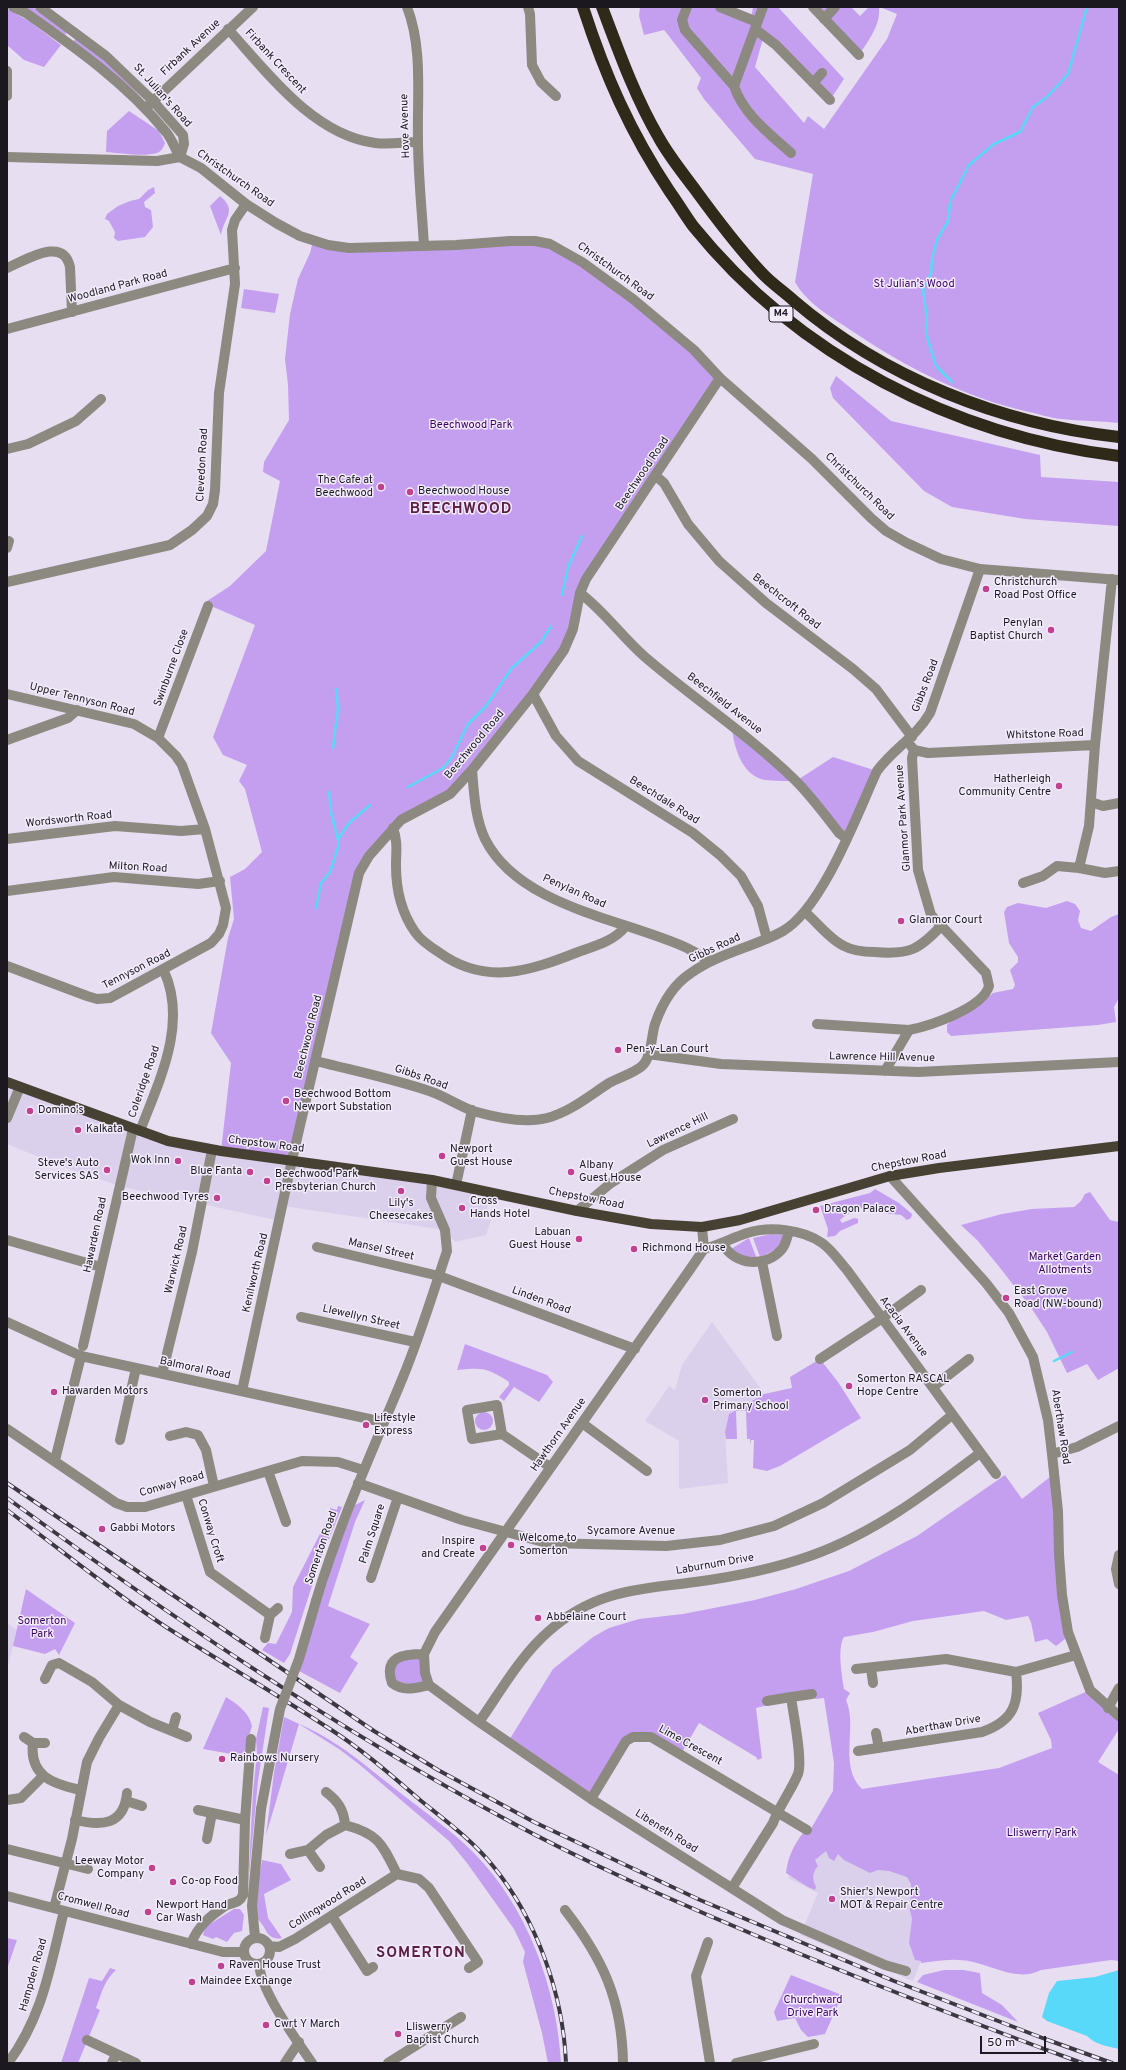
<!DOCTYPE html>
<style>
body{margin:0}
#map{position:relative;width:1126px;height:2070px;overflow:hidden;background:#e7def2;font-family:Overpass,sans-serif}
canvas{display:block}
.frame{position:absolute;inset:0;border:8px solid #1b181f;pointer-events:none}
.scale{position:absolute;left:980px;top:2036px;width:66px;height:18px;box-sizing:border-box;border:2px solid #1b181f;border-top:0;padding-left:5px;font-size:12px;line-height:14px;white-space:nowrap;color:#1b181f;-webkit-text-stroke:3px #f3ecfd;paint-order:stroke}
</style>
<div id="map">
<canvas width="1126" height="2070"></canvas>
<div class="frame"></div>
<div class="scale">50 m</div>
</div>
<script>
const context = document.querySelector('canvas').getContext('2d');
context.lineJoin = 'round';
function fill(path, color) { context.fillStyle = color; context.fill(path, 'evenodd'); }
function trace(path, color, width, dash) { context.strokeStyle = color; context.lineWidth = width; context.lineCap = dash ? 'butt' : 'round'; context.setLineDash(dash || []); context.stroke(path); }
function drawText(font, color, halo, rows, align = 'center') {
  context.font = font + ' Overpass,sans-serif'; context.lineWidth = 3; context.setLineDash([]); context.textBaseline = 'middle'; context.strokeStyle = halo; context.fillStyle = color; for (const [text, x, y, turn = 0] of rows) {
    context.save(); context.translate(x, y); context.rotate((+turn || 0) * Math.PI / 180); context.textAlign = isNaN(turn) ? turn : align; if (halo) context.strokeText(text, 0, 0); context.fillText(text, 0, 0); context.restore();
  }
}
const built = new Path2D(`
 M7,1082l161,59 323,52 -7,26 7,1 -5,15 -31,7 -10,-12 -162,-24 -3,15 -161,-35 -58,-20 -54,-22z
 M712,1322l52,71 -35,21 -4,18 3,51 -49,6v-48l-34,-20 24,-35 6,4 7,-25z
 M7,1623l10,7 -10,40z
 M807,1835l109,28 14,76 -17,42 -113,-46 18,-42 -30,-15z`);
const green = new Path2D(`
 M23,7h9l34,23v5z
 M640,7h80l31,12 2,-12h25l66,72 -14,21 -66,-65 -9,32 49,56 4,-7 16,13 63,-90 10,-25 -17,-7h239v405h-2l2,1v10c-19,-2 -39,-2 -58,-4 -11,-1 -22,-5 -32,-7 -65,-15 -122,-44 -177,-81 -19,-13 -45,-27 -57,-49l18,-108 -58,-15 -51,-60 -7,-11 4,-10 -36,-47 -1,-1 -20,5 -5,-19z
 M813,7h38l9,9 9,-9h10c2,18 -11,34 -20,48z
 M7,9l22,12 32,24 -17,22 -20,-7 -17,-15z
 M75,39l17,10 51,49 -70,-56z
 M129,111l30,20 6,12c-2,5 -3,8 -8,10 -13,4 -38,0 -51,-1l1,-21z
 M154,187l1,6 -11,9 1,5 6,3 2,17 -8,10 -27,4 -4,-3 1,-6 -6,-11 -4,-2 2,-5 11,-8 12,-5 9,-2 9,-9z
 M220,196c18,15 4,21 1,39l-11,-29z
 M313,241l15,4 207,-4 47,21 138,116 -126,188 -30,84 -114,144 -40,20 -51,59 -67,287 -71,-9 10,-88 -20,-30 17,-95 6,-19 -4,-42 15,-8 17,-17 -17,-63 -6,-8 8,-16 -24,-10 -10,-18 42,-112 -51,-22 26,-17 36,-35 14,-70 -17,-9 1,-10 25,-42 -1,-35 -3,-26 5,-45 8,-35 12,-26z
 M244,289l35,5 -4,19 -34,-5z
 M836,376l55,45 149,34 1,22 78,5v44l-94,-7 -73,-12 -28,-16 -91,-93 -3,-10z
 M732,726l64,55 37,-24 44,14 -30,68 -51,-58c-10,0 -21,0 -31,-1 -23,-4 -32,-34 -33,-54z
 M1067,901l8,3 5,7 -2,9 3,8 10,3 20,-14 8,-3v84l-5,9 2,15 -18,3 -147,11 -4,-4v-7l7,-7 24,-11 15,-14 20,-4 2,-4 -5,-15 8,-8v-5l-9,-14 -5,-31 3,-5 11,-4 28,5z
 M875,1189l24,14 13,11 -1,4 -4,2 -6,-5 -19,-2 -6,-8c-13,2 -26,6 -36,15l2,3 12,-5 4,1v4l-18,8 -5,5 -8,1 1,-8 -8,-23 50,-13z
 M1090,1192l20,28 9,2v146l-21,12 -11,-16 -20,9 -20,-41 -15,-23 -31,-40 -23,-28 -17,-16 41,-11 30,-5 42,-2 7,-6 4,-7z
 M771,1234l12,1c-1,12 -13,18 -23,22l-7,-19z
 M749,1238l8,21h-10l-16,-10z
 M465,1344l82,31 6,7 -14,20 -25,-15 -10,14 -5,-4 10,-12v-3c-23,-15 -26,-14 -52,-12z
 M820,1359l18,23 23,36 -81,48 -13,5 -14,-3 1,-28h-3l-1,5v-6h-3l-1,-28h-10l1,28h-11l-1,-7 4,-18 35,-20 28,-6 -2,-11z
 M475 1421a9 9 0 1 1 18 0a9 9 0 1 1-18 0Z
 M1055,1473l14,163 -13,10 -9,-7 -12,3 -4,-20 -3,-6 -22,4 -22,-9 -71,10 -40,11 -29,5c-7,11 -2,39 0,52l6,4 -4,7c12,27 -8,66 16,89l137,-21 53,-20 -1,-8 -13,-27 52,-23 29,26v13l-21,33 21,13v186l-8,-1 -70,10c-27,14 -55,-10 -83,-10 -13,-1 -25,2 -37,3v-2l-6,-1 -6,-17 3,-24 -2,-8 1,-27 -4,-7 -18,-6 -11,-1 -8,3 -26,-13 -6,-6 -4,7 -5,-3 -3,-7 -11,9 3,6c-6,7 -6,13 -2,21l-1,3 -7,-3 -22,-14c2,-16 7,-27 17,-40l6,-1 24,-41 1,-28 -10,-65 -9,1 -3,-5 -56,14 6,50 -4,2 -2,-3 -57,-34 -18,31 -17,-10 -31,-7 -42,62 -83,-57 45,-73 40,-32 16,-9 30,-9 44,-5 72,-14 41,-11 53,-18 68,-35 88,-61 17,24z
 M365,1500l-10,22 -27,84 42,18 -20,33 8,6 -18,30 -41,-22 36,-114 20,-52z
 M338,1506l4,1 -22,54 -30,93 -6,9 -22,-13 6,-7 8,1 16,-32 1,-25 36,-71 1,-8 7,2z
 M26,1589l49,34 -16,32 -4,-6 -10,5 -32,-8z
 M424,1654l5,31 -37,-2 1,-21z
 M226,1697c11,7 23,15 26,29l-9,30 -40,-7z
 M263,1707l6,1 -11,73 -10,106 5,-96 4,-37 -1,-15z
 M284,1717c15,7 30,13 44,22 27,16 50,37 75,56 23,18 49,36 70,57 54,54 84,136 88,211h-13l-6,-30 -19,-71 2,-10 -11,-23 -47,-66 -18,-22 -89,-76 -21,-16 -40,-25 -33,111 8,-62z
 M262,1860l19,4 10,16 -27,14 4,24 14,20c-8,2 -14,-2 -17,-9 -2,-4 -5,-7 -7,-10 -6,-14 2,-44 4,-59z
 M234,1909h6l4,6 -2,16 -8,2 -7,9 -11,-5 -3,2 -10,-4 2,-8z
 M7,1938l10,2 -10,29z
 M110,1968l6,2c-11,9 -15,24 -20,38l4,2 -22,53h-17l28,-85 13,3z
 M944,1970h19l17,3 2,20 20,12 16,17 -101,-40 6,-7z
 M791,1975l51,20 -17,39 -17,3 -7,-7 -6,-12 -18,3 -3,-9z`);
const water = new Path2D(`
 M1119,1970v79c-12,-3 -23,-4 -32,-13l-40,-15 -5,-4 7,-24 8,-12 38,-4z`);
const stream = new Path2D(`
 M952,382l-16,-16 -5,-16 -5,-17 1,-15 -4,-28 8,-17 1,-15 5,-18 11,-19 2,-19 19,-37 25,-21 26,-12 13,-25 14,-10 21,-23 19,-67
 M562,595l6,-28 14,-31
 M333,748l5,-40 -2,-19
 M408,787l35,-19 8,-9 17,-35 18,-18 25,-37 31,-28 9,-15
 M339,838l10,-15 21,-18
 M316,908l5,-25 9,-11 9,-28 -8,-32 -2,-20
 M1054,1361l18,-9`);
const minor = new Path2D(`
 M13,7l13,6c50,35 101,71 140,119 6,7 9,17 14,25
 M40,7l66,49 47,45 30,34 1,9 -4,13
 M407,7c16,41 10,89 11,132 0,36 4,71 6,107
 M528,7l2,7 2,51 9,17 15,14
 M687,7l-5,13 3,10 49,56c9,28 36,48 57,67
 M720,7l37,15
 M813,7l46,48
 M824,19l11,-12
 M228,29c39,43 85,106 147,114 14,2 29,-1 43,-1
 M755,29l21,16 54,55
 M7,71v25
 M813,83l9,-10
 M734,86l29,-79
 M149,105l104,-98
 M7,157l150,4 23,-4 21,11 45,36 30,19 24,13 28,9 21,3 107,-3 54,-4h25l15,3 32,18 51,37 61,51 26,28 92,81 59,59 15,13 21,12 34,16 39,10 139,11
 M7,268c18,-7 56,-33 63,-1l2,45
 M7,329l228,-61
 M7,449l21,-5 48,-23 25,-22
 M656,476l8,7 24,41 31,37 47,42 87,66 23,20 36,48
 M7,548l2,-7
 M7,582l163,-37 22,-15 15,-14 6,-12 2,-14 4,-97 16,-109 -3,-54 3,-10 11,-16
 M580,593c25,19 42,44 65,64 49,42 104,78 150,123 16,16 30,35 44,53l8,6
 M7,694l127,30 24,14 18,18 6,9 23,64 21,79 -3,17 -4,9 -8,9 -101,55 -13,1 -10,-3 -80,-30
 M533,694l23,42 22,25 115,72 27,22 21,21 17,30 9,33
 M158,738l50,-132
 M7,740l61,-22 9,-8
 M911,746l3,4 14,3 167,-8 17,-166
 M472,770c2,23 3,48 13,69 34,68 139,80 202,109 8,4 16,9 24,13
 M1091,802l12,4 16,-3
 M393,828c5,14 3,23 3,38 0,25 5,46 19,66 6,9 17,16 25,21 46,33 90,18 138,-1 17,-6 36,-11 47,-25
 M7,839l108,-13 66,5 24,-2
 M1079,868l10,-42 6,-81
 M1023,883l20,-7 14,-10 22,2 26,5 14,-2
 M7,891l107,-14 84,7 22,-3
 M805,912c12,10 24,27 39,34 9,5 21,6 31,6 34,3 44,-2 67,-27
 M817,1024l92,6
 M648,1054l73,10 197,8 201,-10
 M316,1061c39,10 78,18 116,31 14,5 27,14 41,19 21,6 52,13 74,7 23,-6 42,-22 62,-35 10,-6 24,-9 33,-17 10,-9 9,-30 13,-42 7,-20 19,-40 36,-51 28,-20 63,-26 92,-42 40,-23 75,-119 94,-160 16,-22 39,-34 53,-58l50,-144
 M885,1071l24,-41c21,-4 74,-22 80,-44l-3,-13 -55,-58 -13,-45 -6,-112 2,-8
 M7,1118l13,-31
 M140,1131c19,-50 48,-107 24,-160
 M890,1176l96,107 23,30 24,44 15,63 4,34 6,57 1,43 3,41 6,37 22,58 29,26
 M456,1185l16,-75
 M577,1211l34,-28 52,-33 70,-31
 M7,1240l94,27
 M723,1244c12,22 43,24 59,5 4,-5 5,-11 7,-18
 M317,1247l122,29 196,73
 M704,1249c15,-4 28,-11 43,-16 23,-7 55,-4 75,10 10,7 17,18 25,27l149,204
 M762,1262l15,74
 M301,1317l114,25
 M7,1322l74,34 302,66
 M83,1346l50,-217
 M820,1359l61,-40 40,-29
 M162,1374l30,-122 20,-102
 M933,1387l36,-28
 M242,1391l50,-231 67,-287 10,-17 32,-36 49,-26 22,-24 61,-76 31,-44 9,-21 7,-36 6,-14 134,-201
 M582,1423l65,48
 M7,1429l109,74 11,4h18l157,-46 36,1 25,8
 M502,1434l-5,-29 -30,5 5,29 30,-5 48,33
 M170,1436l16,-4 12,3 8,15 8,36
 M120,1440l16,-72
 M1052,1454l25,-7 42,-21
 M55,1460l26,-104
 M268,1471l18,51
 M358,1483l104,37 85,23 119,3 54,-6 54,-14 49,-23 87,-53 42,-35
 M186,1495l24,77 60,43 -5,23
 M1119,1555l-3,14 3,15
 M371,1578l27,-81
 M316,1601c23,-77 56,-149 87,-224 17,-41 30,-84 44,-126l-2,-21 -14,-32 1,-18
 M270,1615l8,-7
 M424,1654l1,19 4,12c-14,3 -25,7 -37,-2 -9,-27 12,-29 32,-29l11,-22 256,-364 13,-19 -2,-22
 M871,1668l2,15
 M856,1669l90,-10 70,13 60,-17
 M45,1679l7,-14 7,-2 33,19 27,23 31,17 37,15
 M429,1685l50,37 112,77 191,121 103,45 21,6
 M767,1701l24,-4
 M1108,1708l11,-20
 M479,1722c22,-31 41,-66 70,-91 46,-41 88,-41 146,-49 38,-5 78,-13 115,-26 63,-22 117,-63 170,-103
 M172,1731l4,-14
 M876,1733l3,15
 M24,1737l9,6c-4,33 20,41 47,47
 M33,1743h12
 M858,1751l124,-19c31,-11 38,-28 34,-60
 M326,1792c12,9 18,18 19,33
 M591,1799l35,-58 7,-4h18l156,93
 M7,1800l14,-2 22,-22
 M126,1801l16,5
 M198,1810l47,10
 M75,1820c26,6 49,6 52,-27
 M207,1839l5,-26
 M7,1849l81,20
 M308,1850l12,17
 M290,1854l18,-4 18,-15 19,-10c34,9 37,19 52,49
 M397,1874l22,5 10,9 49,74 -9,6
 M732,1888l41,-65c6,-17 18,-32 25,-49 5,-14 -5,-61 -7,-77l21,-3
 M7,1896l216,56h20
 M54,1908l18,-69 15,-77 12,-24 20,-33
 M565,1910c38,49 57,90 58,153
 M332,1916l35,55 6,-4
 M255,1937l-3,-31 9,-97
 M244 1951a13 13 0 1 1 26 0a13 13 0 1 1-26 0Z
 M708,1942l-12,34 14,87
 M191,1944c6,-17 19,-28 34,-38 7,-4 14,-2 18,-11l2,-75 6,-81
 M269,1946l10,1 16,-8 102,-65
 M259,1964c2,28 37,75 53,99
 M87,2040l49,23
 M8,2063c35,-47 42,-96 56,-152
 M112,2063l4,-9
 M285,2063l14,-21
 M388,2063l73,-46
 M736,2063l78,-19`);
const major = new Path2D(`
 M7,1082l161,59 53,10 211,29 145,31 74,13 51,3 38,-7 150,-44 49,-8 180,-22`);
const highway = new Path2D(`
 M583,7c22,68 47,125 87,185 8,11 15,23 23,34 105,130 261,210 426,230
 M602,7c17,45 33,90 57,131 10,18 23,34 35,50 21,29 43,58 67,84 10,11 22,19 32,28 91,78 208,124 326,137`);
const rail = new Path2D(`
 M7,1483l367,248 64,39 96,52 166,78 194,81 151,58 67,24
 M7,1498c161,117 325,228 500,322 81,44 165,80 250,116 107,45 216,87 325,127
 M7,1510c53,39 104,81 159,117 55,35 112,68 167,104 31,20 59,45 87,69 26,21 52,40 73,66 44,54 70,128 73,197`);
const minorBridge = new Path2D(`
 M261,1809l19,-100 19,-50 17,-58`);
const markers = [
 [381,487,4,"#c0418d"],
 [410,492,4,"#c0418d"],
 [986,589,4,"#c0418d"],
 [1051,630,4,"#c0418d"],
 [1059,786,4,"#c0418d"],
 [901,921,4,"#c0418d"],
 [618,1050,4,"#c0418d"],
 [286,1101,4,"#c0418d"],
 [30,1111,4,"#c0418d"],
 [78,1130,4,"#c0418d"],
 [442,1156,4,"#c0418d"],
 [178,1161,4,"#c0418d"],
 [107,1170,4,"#c0418d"],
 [250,1172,4,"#c0418d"],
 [571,1172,4,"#c0418d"],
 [267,1181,4,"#c0418d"],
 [401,1191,4,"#c0418d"],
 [217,1198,4,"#c0418d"],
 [462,1208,4,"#c0418d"],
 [816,1210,4,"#c0418d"],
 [579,1239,4,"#c0418d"],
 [634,1249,4,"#c0418d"],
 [1006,1298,4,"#c0418d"],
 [849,1386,4,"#c0418d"],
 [54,1392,4,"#c0418d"],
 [705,1400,4,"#c0418d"],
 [366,1425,4,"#c0418d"],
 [102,1529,4,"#c0418d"],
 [511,1545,4,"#c0418d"],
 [483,1548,4,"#c0418d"],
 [538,1618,4,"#c0418d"],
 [222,1759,4,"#c0418d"],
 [152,1868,4,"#c0418d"],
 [173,1882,4,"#c0418d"],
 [832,1899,4,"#c0418d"],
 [148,1912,4,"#c0418d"],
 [221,1966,4,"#c0418d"],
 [192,1982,4,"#c0418d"],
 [266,2025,4,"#c0418d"],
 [398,2034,4,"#c0418d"]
];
const shields = [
 [781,314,24]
];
const shieldNames = [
 ["M4",781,314]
];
const streetNames = [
 ["Firbank Avenue",191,48,-43],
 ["Firbank Crescent",275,62,47],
 ["St. Julian's Road",162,96,48],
 ["Hove Avenue",406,126,-92],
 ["Christchurch Road",235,179,35],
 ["Christchurch Road",615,272,36],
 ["Woodland Park Road",118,287,-15],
 ["Clevedon Road",203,465,-87],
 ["Beechwood Road",643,474,-56],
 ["Christchurch Road",859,487,44],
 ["Beechcroft Road",786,602,38],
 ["Swinburne Close",172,668,-70],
 ["Gibbs Road",926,686,-69],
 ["Upper Tennyson Road",82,700,14],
 ["Beechfield Avenue",724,704,38],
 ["Whitstone Road",1045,735,-2],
 ["Beechwood Road",475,745,-50],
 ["Beechdale Road",664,801,32],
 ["Glanmor Park Avenue",904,818,-94],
 ["Wordsworth Road",69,820,-6],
 ["Milton Road",138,868,3],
 ["Penylan Road",574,892,24],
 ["Gibbs Road",715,949,-25],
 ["Tennyson Road",137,970,-27],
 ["Beechwood Road",309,1037,-76],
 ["Lawrence Hill Avenue",882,1058,1],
 ["Gibbs Road",421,1078,19],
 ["Coleridge Road",145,1082,-71],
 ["Lawrence Hill",678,1131,-26],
 ["Chepstow Road",266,1145,7],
 ["Chepstow Road",909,1162,-11],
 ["Chepstow Road",586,1199,11],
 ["Hawarden Road",96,1235,-78],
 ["Mansel Street",381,1250,13],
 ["Warwick Road",177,1260,-77],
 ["Kenilworth Road",256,1273,-77],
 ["Linden Road",541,1301,20],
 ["Llewellyn Street",361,1318,13],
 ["Acacia Avenue",903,1327,53],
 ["Balmoral Road",195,1369,12],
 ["Aberthaw Road",1060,1427,81],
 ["Hawthorn Avenue",559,1435,-55],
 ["Conway Road",172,1485,-16],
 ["Conway Croft",210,1531,73],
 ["Sycamore Avenue",631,1532],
 ["Palm Square",373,1534,-72],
 ["Somerton Road",322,1548,-71],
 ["Laburnum Drive",715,1565,-10],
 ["Aberthaw Drive",943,1726,-10],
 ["Lime Crescent",690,1746,29],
 ["Libeneth Road",666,1832,32],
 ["Collingwood Road",328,1904,-32],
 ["Cromwell Road",93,1906,15],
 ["Hampden Road",34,1975,-74]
];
const parkNames = [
 ["St Julian's Wood",914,285],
 ["Beechwood Park",471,426],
 ["Market Garden",1065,1258],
 ["Allotments",1065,1271],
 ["Somerton",42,1622],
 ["Park",42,1635],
 ["Lliswerry Park",1042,1834],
 ["Churchward",813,2001],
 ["Drive Park",813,2014]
];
const poiNames = [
 ["The Cafe at",373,481,"right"],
 ["Beechwood",373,494,"right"],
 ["Beechwood House",418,492],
 ["Christchurch",994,583],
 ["Road Post Office",994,596],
 ["Penylan",1043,624,"right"],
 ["Baptist Church",1043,637,"right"],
 ["Hatherleigh",1051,780,"right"],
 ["Community Centre",1051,793,"right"],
 ["Glanmor Court",909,921],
 ["Pen-y-Lan Court",626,1050],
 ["Beechwood Bottom",294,1095],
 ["Newport Substation",294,1108],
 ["Domino's",38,1111],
 ["Kalkata",86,1130],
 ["Newport",450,1150],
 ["Guest House",450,1163],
 ["Wok Inn",170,1161,"right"],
 ["Steve's Auto",99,1164,"right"],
 ["Services SAS",99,1177,"right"],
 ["Albany",579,1166],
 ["Guest House",579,1179],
 ["Blue Fanta",242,1172,"right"],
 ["Beechwood Park",275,1175],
 ["Presbyterian Church",275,1188],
 ["Beechwood Tyres",209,1198,"right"],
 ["Cross",470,1202],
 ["Hands Hotel",470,1215],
 ["Lily's",401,1204,"center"],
 ["Cheesecakes",401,1217,"center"],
 ["Dragon Palace",824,1210],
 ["Labuan",571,1233,"right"],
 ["Guest House",571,1246,"right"],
 ["Richmond House",642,1249],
 ["East Grove",1014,1292],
 ["Road (NW-bound)",1014,1305],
 ["Somerton RASCAL",857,1380],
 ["Hope Centre",857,1393],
 ["Hawarden Motors",62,1392],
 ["Somerton",713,1394],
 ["Primary School",713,1407],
 ["Lifestyle",374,1419],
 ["Express",374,1432],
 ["Gabbi Motors",110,1529],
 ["Welcome to",519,1539],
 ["Somerton",519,1552],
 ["Inspire",475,1542,"right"],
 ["and Create",475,1555,"right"],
 ["Abbelaine Court",546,1618],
 ["Rainbows Nursery",230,1759],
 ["Leeway Motor",144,1862,"right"],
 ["Company",144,1875,"right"],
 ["Co-op Food",181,1882],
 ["Shier's Newport",840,1893],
 ["MOT & Repair Centre",840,1906],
 ["Newport Hand",156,1906],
 ["Car Wash",156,1919],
 ["Raven House Trust",229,1966],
 ["Maindee Exchange",200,1982],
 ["Cwrt Y March",274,2025],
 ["Lliswerry",406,2028],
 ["Baptist Church",406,2041]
];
const districtNames = [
 ["BEECHWOOD",461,510],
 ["SOMERTON",421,1954]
];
fill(built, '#dbd0eb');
fill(green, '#c49fef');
fill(water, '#58d9f9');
trace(stream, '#58d9f9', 2.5);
trace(minor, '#8c8980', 10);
trace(major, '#464133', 10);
trace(highway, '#2f2919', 12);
trace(rail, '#3c3842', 4);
trace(rail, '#f3ecfd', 2.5, [8]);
trace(minorBridge, '#8c8980', 10);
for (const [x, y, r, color] of markers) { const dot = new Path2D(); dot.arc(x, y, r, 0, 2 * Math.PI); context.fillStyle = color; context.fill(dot); trace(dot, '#f3ecfd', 1.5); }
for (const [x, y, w] of shields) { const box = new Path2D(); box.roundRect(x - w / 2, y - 8, w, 16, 3); context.fillStyle = '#f3ecfd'; context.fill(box); trace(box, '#1b181f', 1); }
drawText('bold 10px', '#1b181f', null, shieldNames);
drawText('11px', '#1b181f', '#f3ecfd', streetNames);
drawText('11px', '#3c0063', '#f3ecfd', parkNames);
drawText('11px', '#1b181f', '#f3ecfd', poiNames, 'left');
context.letterSpacing = '1px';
drawText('bold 15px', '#5c1f43', '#f3ecfd', districtNames);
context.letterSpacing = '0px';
</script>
